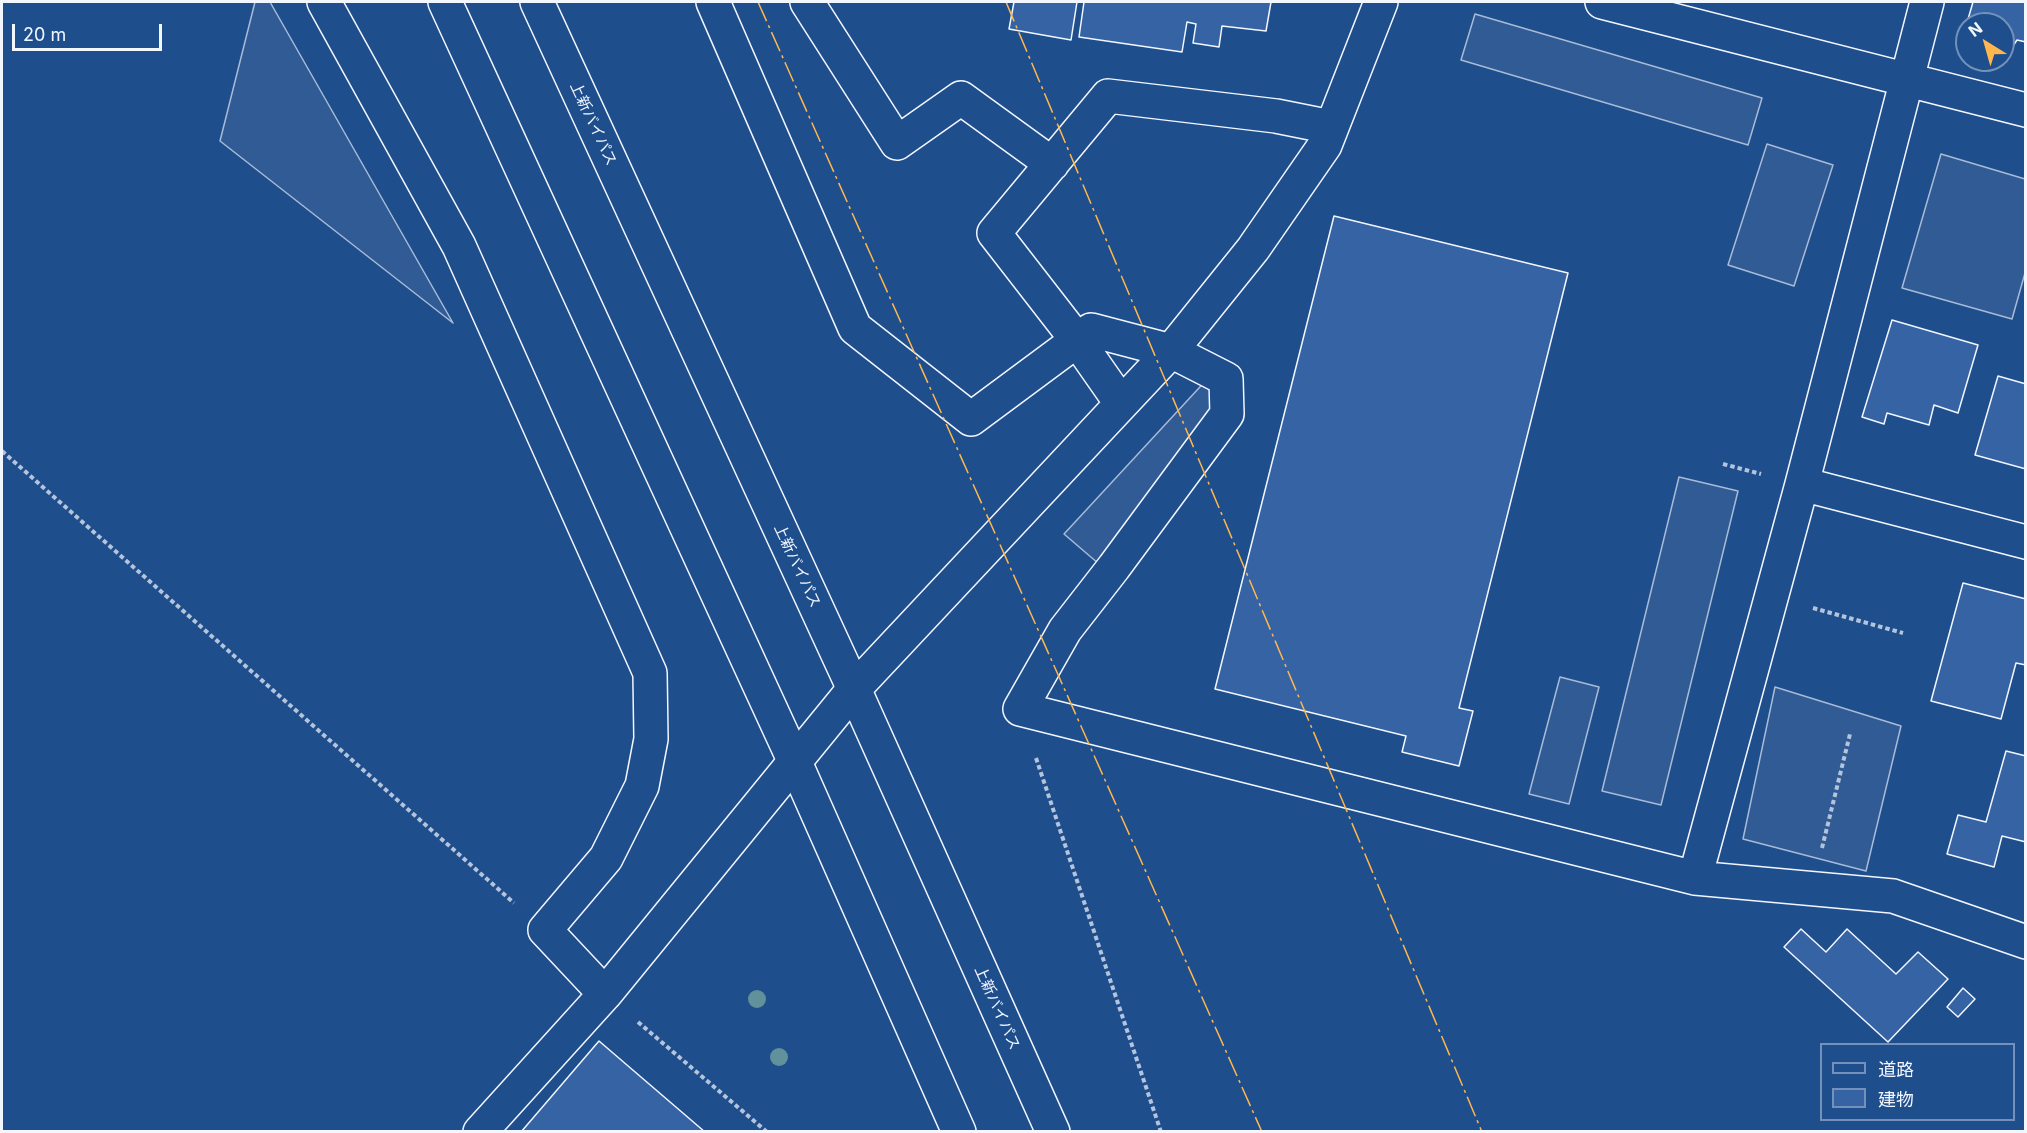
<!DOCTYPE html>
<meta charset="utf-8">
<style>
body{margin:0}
#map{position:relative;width:2027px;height:1133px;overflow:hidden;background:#1f4e8c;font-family:Inter,"Noto Sans JP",sans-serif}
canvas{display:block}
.frame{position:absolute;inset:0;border:3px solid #f2f6ff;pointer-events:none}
.legend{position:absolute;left:1820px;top:1043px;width:195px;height:78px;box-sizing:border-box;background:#1f4e8c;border:2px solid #7391ba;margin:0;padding:8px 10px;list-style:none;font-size:18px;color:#f2f6ff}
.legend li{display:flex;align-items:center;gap:12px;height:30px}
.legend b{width:30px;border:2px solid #7391ba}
.north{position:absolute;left:1955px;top:12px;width:60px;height:60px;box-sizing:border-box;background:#1f4e8c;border:2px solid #7391ba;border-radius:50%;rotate:323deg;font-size:16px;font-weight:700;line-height:24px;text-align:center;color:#f2f6ff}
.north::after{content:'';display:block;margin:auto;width:21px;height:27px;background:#ffb74d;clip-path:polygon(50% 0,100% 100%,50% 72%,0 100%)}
.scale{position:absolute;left:12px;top:24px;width:150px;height:27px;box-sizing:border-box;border:3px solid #f2f6ff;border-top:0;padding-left:8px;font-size:18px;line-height:21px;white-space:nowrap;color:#f2f6ff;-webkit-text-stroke:4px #1f4e8c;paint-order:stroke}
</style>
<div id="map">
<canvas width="2027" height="1133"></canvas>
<div class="frame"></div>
<ul class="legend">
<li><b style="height:8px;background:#1f4e8c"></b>道路</li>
<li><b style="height:16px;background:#3563a3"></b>建物</li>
</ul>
<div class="north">N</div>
<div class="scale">20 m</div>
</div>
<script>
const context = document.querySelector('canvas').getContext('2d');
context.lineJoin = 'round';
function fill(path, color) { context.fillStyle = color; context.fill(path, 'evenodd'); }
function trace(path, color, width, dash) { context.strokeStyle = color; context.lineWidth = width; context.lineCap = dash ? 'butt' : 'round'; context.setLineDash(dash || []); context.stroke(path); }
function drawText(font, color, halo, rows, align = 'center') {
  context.font = font + ' Inter,"Noto Sans JP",sans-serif'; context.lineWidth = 4.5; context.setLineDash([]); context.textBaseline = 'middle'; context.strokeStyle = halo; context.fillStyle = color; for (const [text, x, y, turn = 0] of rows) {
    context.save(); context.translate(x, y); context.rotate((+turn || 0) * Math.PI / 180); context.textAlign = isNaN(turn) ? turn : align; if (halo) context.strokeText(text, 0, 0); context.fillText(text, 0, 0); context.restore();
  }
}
const built = new Path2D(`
 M255,2h15l183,321 -233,-182z
 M1475,14l287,84 -14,47 -287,-85z
 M1767,144l66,21 -39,121 -66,-21z
 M1941,154l84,25v94l-13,46 -110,-31z
 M1211,375l8,40 -120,149 -35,-30z
 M1679,477l59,14 -77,314 -59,-14z
 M1560,677l39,10 -30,117 -40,-10z
 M1775,687l126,39 -35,145 -123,-32z`);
const building = new Path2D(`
 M1014,2h63l-6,38 -62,-11z
 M1084,2h187l-5,29 -44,-5 -3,21 -26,-4 3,-19 -9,-2 -5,30 -103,-15z
 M1973,2h53v40l-9,-2 -4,6 -10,-2v-20h-36v22l-5,-6z
 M1334,216l234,57 -109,435 14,3 -14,55 -57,-14 4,-16 -191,-47z
 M1892,320l86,25 -20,68 -24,-8 -5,20 -42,-12 -3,11 -22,-7z
 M1998,376l28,8v85l-51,-14z
 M1963,583l63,16v66l-10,-2 -15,56 -70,-18z
 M2006,751l20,5v86l-24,-6 -8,31 -47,-13 11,-39 28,7z
 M1801,929l25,23 21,-23 49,45 22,-22 30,27 -60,63 -104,-95z
 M1963,988l12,11 -17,18 -11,-10z
 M599,1041l106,91h-184z`);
const path = new Path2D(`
 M2,451l512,452
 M1723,464l38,10
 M1813,608l90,25
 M1036,758l125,374
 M1822,848l28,-114
 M638,1022l129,110`);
const minor = new Path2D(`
 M324,2l135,244 191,427 1,66 -9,47 -36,72 -61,72 60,64
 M713,2l142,326 116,91 120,-89 80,21 55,28 1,35 -113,153 -49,63 -45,79 675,169 198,18 133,46
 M807,2l90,141 64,-45 91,66
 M1602,2l424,108
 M1121,403l-44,-63 -83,-107 114,-137 168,20 55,11
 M1802,484l224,58
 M1695,878l107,-394 125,-482
 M480,1132l125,-138 249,-305 317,-338 82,-102 72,-104 56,-143`);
const highway = new Path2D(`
 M445,2l349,758 165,372
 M537,2l317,687 199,443`);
const power = new Path2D(`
 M758,2l504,1130
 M1006,2l476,1130`);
const trees = [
 [757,999],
 [779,1057]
];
const streetNames = [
 ["上新バイパス",593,124,65],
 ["上新バイパス",797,566,65],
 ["上新バイパス",997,1008,66]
];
fill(built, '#305b95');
trace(built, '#a8bbd7', 1.5);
fill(building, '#3563a3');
trace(building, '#f2f6ff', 1.5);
trace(minor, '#f2f6ff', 36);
trace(highway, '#f2f6ff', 36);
trace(path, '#b3c4dc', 4, [4.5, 3]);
trace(minor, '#1f4e8c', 33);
trace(highway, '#1f4e8c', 33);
trace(power, '#ffb74d', 1.5, [21, 4.5, 3, 4.5]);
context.fillStyle = '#61919a';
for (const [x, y] of trees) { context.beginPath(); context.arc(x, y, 9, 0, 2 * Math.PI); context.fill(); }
drawText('15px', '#f2f6ff', '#1f4e8c', streetNames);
</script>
